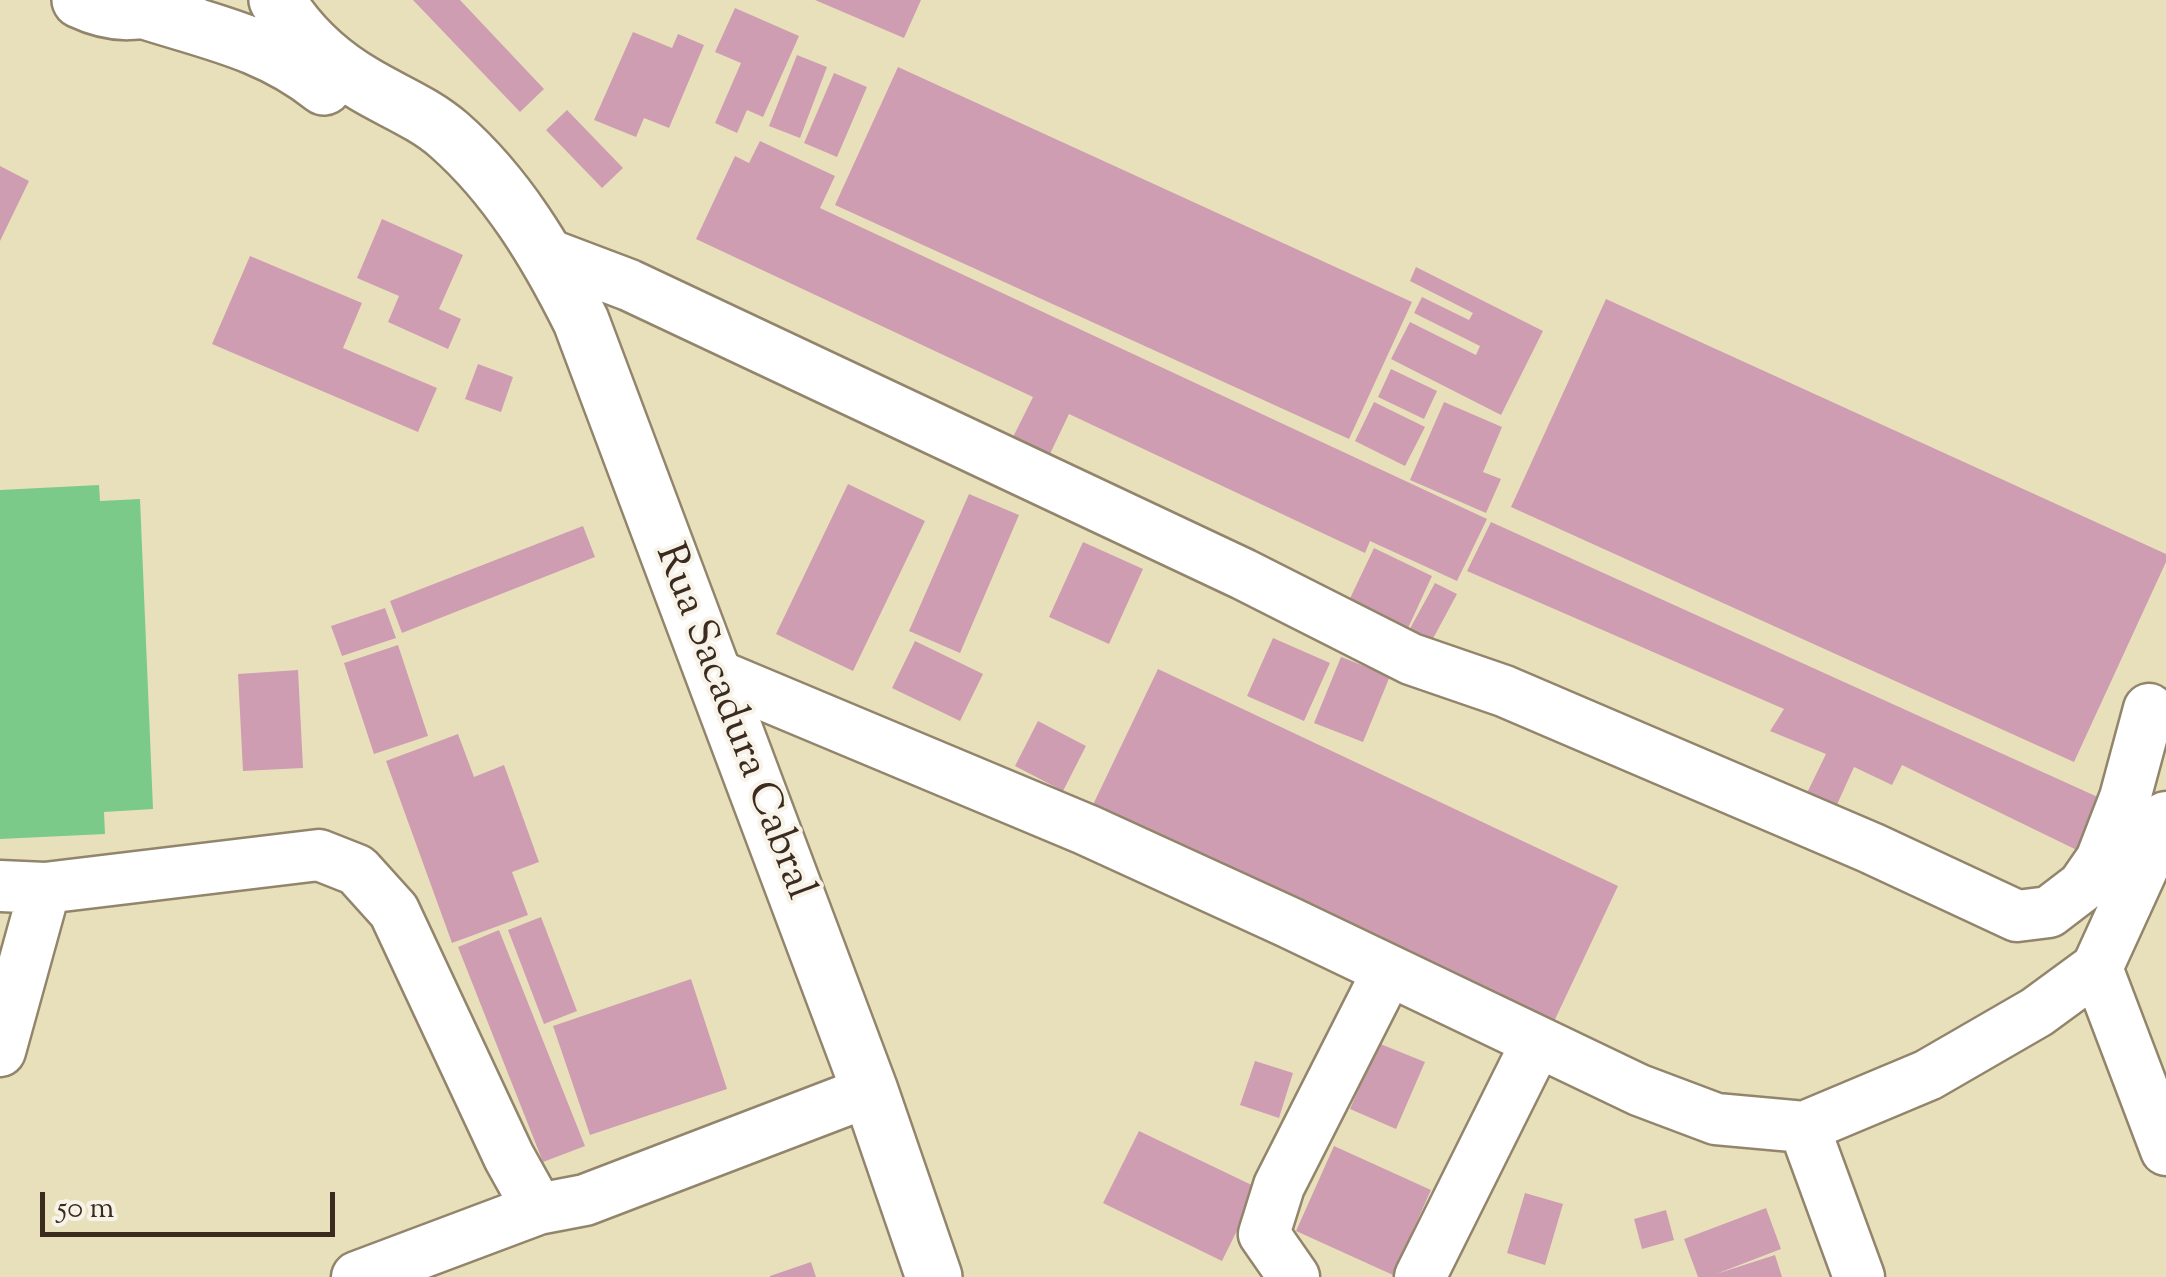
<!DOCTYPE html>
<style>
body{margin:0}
#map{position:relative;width:2166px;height:1277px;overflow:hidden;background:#e8e0bb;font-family:"Sorts Mill Goudy",serif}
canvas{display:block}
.scale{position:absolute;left:40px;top:1192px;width:295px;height:45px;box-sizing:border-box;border:5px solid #3b2a1e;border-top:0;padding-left:12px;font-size:30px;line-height:35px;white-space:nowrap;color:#3b2a1e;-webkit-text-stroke:8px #f7f3e8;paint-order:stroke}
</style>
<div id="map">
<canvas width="2166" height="1277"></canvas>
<div class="scale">50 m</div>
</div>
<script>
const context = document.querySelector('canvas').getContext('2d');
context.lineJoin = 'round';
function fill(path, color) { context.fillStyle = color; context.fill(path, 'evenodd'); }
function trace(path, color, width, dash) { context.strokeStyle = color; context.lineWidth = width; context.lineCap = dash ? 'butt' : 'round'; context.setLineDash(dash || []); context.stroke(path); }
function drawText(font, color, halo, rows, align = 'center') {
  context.font = font + ' "Sorts Mill Goudy",serif'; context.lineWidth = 8; context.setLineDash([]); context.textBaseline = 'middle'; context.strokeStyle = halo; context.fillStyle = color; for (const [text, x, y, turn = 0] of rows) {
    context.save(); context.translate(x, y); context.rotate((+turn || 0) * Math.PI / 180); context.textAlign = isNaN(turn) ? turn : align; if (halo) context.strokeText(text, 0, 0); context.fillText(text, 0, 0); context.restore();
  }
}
const green = new Path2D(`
 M99,485l1,16 40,-2 13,310 -49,3 1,22 -105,5v-349z`);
const building = new Path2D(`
 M413,0h47l84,89 -24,23z
 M815,0h106l-17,38z
 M735,8l64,28 -36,81 -16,-7 -10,23 -22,-10 26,-60 -26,-11z
 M633,32l39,16 6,-14 26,11 -35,83 -25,-10 -8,19 -42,-17z
 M797,55l30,12 -27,71 -31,-12z
 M898,67l514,235 -63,137 -514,-234z
 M834,73l33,14 -30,70 -33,-14z
 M567,110l56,58 -21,20 -56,-58z
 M760,141l75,35 -15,32 667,311 -30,62 -87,-40 -5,12 -296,-139 -20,42 -37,-17 21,-42 -337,-158 39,-83 14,7z
 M0,166l29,15 -29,60z
 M382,219l81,36 -24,54 22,10 -13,30 -60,-27 11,-26 -42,-18z
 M250,256l112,47 -19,45 94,40 -19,44 -206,-88z
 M1416,267l127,64 -42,84 -110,-56 19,-37 66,33 4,-9 -66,-33 8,-16 47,23 4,-7 -63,-32z
 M1606,299l560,255v8l-92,200 -563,-255z
 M478,364l35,13 -12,35 -36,-13z
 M1391,369l46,22 -13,28 -46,-22z
 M1374,402l51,25 -20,39 -50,-25z
 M1444,402l58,25 -19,45 18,7 -15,34 -76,-33z
 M848,484l77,37 -72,150 -77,-37z
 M969,494l50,21 -59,138 -51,-22z
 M1491,522l620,281 -24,52 -185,-90 -10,20 -38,-18 -19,42 -29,-14 20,-41 -56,-23 14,-22 -317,-138z
 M583,526l12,31 -193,76 -12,-32z
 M1083,542l60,27 -34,75 -60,-27z
 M1374,548l58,28 -29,63 -59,-28z
 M1435,583l22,11 -28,52 -22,-12z
 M385,608l11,30 -54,18 -11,-30z
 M1273,638l57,25 -26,58 -57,-25z
 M915,641l68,33 -23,47 -68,-33z
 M398,645l30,91 -54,18 -30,-91z
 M1341,657l49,19 -27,66 -49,-19z
 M1158,669l460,217 -68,144 -461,-217z
 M298,670l5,98 -60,3 -5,-97z
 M1038,721l48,25 -23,45 -48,-25z
 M458,734l16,43 30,-12 35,97 -27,10 16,43 -76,28 -66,-182z
 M541,917l36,94 -33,13 -36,-94z
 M499,930l86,216 -42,16 -85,-215z
 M691,979l36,110 -137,46 -37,-109z
 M1378,1043l47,19 -29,67 -46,-20z
 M1255,1061l38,12 -14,45 -39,-13z
 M1139,1131l119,57 -36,73 -119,-58z
 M1334,1146l97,44 -38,85 -97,-44z
 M1525,1193l38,11 -18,61 -38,-12z
 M1766,1208l15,41 -65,25 59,-19 7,22h-84l-14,-38z
 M1666,1210l8,30 -32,9 -8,-30z
 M811,1262l5,15h-46v-1z`);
const minor = new Path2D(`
 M547,254l82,31 614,289 168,85 93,32 367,157 146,68 32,-4 34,-26 18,-26 24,-62 24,-89
 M712,673l375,157 201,92 351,168 77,29 88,8 124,-52 109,-63 60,-44 69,-151
 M0,886l45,2 274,-33 38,15 37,41 115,246 29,52
 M2097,968l69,182
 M0,1051l45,-163
 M1804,1127l55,150
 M357,1277l181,-68 47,-9 285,-109
 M1294,1277l-30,-43 15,-48 109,-215
 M1420,1277l116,-233`);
const major = new Path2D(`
 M80,0c36,17 61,14 98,0
 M277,0c22,36 51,63 87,84 28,17 60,29 85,51 58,51 98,118 132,186l289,770 64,186
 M145,11c66,21 124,32 179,76`);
const streetNames = [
 ["Rua Sacadura Cabral",731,723,69]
];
fill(green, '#7bca8a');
fill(building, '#cf9db2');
trace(minor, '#92856c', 55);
trace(major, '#92856c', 60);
trace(minor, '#fff', 50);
trace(major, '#fff', 55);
drawText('42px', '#3b2a1e', '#f7f3e8', streetNames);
</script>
